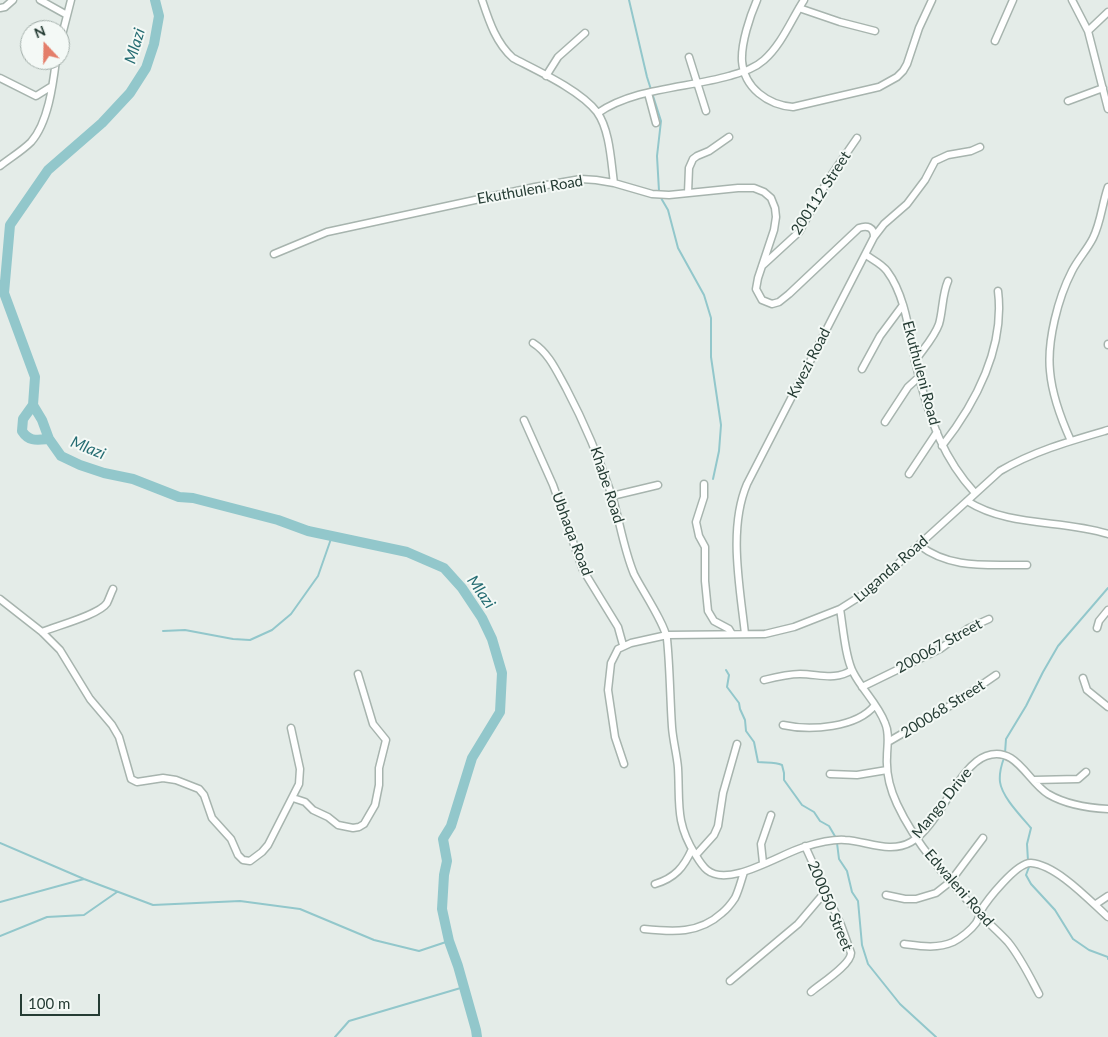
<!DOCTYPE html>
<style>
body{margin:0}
#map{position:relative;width:1108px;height:1037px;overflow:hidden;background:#e4ece8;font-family:Lato,sans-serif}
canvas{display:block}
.north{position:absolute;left:20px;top:20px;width:50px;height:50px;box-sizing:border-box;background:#f4f9f6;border:1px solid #a1ada8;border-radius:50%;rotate:339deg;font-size:14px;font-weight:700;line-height:20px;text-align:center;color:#253c34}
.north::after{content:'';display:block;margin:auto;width:18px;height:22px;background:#e47e6a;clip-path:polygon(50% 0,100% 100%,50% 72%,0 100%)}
.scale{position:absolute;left:20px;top:994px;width:80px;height:22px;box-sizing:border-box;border:2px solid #253c34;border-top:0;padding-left:6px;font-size:15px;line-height:18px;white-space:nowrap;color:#253c34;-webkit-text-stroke:4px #f4f9f6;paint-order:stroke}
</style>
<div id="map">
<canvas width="1108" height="1037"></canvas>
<div class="north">N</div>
<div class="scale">100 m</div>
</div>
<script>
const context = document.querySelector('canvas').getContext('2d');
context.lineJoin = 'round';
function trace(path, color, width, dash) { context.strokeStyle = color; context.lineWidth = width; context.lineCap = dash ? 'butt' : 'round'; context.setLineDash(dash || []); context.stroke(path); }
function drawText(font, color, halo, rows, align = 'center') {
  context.font = font + ' Lato,sans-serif'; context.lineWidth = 4; context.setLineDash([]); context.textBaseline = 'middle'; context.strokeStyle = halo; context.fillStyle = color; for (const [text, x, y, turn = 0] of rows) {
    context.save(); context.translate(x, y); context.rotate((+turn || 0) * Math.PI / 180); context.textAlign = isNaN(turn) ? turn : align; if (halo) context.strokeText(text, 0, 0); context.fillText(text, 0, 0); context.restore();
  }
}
const stream = new Path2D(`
 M629,0l18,77 14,44 -4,35 2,35
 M661,198l7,12 10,38 26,47 7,23v39l10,68 -2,26 -6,28
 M0,281l6,-1
 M163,631l22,-1 48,9 17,1 22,-10 19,-16 27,-38 14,-40
 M726,670l3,5 -2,12 12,16 1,6 5,11 1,11 8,11 4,20c8,1 17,0 24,3l2,8v7l18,25 12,7 6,9 9,5 7,12
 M1005,753l1,-14 20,-33 17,-34 15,-26 50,-58
 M1004,758c-3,8 -5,15 -4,24 2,15 21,34 31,46l-4,16 1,17
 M0,843l84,36 69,26 87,-4 60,8 74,31 45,11 30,-10
 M837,843l2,16 8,12 5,21 6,9 4,44 6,19 32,40 36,33
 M1029,867l-3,8 5,9 24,26 18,29 16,11 19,7v2
 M0,902l84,-23
 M0,936l47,-19 37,-2 33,-23
 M335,1037l14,-16 115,-34`);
const river = new Path2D(`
 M155,0l4,16 -5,28 -8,24 -16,25 -28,30 -54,47 -38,55 -6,68 31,84 -2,28 9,15 7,19 12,17 19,9 24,8 29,6 46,18 14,1 85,22 30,11 99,21 37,16 18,20 20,30 10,21 10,34 -2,39 -28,46 -21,68 -8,13 4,22 -3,14 -2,34 7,32 9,25 18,64 1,7
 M33,405l-10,14 -1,12c7,11 15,9 27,8`);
const minor = new Path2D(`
 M40,0l27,15
 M482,0c7,21 14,43 31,58 25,13 67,32 84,54 13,18 14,50 17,71
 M757,0c-7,16 -16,43 -15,61 2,27 26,44 51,46l86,-20 18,-10 6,-6 4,-7 12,-36 13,-28
 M1072,0l16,31 20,78
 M0,8l5,-1 8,-7
 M799,8l41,14 35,9
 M1088,31l20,-19
 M995,41l18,-41
 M60,43l11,-43
 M689,57l17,54
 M546,76l12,-19 27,-24
 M0,78l36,18 16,-10
 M648,93l8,30
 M1068,101l35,-13
 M598,113c36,-25 89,-25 131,-37 13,-4 25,-7 35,-16 18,-16 27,-40 40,-60
 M0,166c10,-8 22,-15 31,-24 17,-19 22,-57 25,-82
 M688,193l1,-25 4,-9 4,-3 12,-5 20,-14
 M274,254l53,-22 208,-45 46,-8 15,1 18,3 38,11 17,1 69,-7h16l10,4 7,6 4,10 1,9 -2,13 -16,48 -2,11 6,11 10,4 7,-2 10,-8 70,-66c8,-3 15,-1 15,9
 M866,255c7,5 16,9 21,16 21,28 23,73 32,106 12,45 24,81 56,116
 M762,266l37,-34 29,-52 29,-42
 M533,343c16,10 24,29 33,45 19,36 34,72 47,111 7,24 11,51 21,75 8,16 31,50 33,65 3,29 3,59 5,88 1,14 5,28 6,41 2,35 -3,54 17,86 3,5 7,12 12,16 22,18 73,-16 97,-23 13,-4 28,-8 41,-7 22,1 45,14 66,2 28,-16 47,-76 75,-86 30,-11 41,25 62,38 17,10 40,14 60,15
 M1108,344v1
 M915,361c8,-12 19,-23 24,-37 4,-14 3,-29 9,-43
 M862,369l18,-33 23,-31
 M524,420l29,65 30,85 35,57 5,18
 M885,422l23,-35 11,-10
 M1071,441c-10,-22 -19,-46 -21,-70 -3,-30 8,-73 22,-100 6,-12 15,-21 21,-33 8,-16 9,-34 15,-51
 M942,446c34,-43 63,-99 56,-155
 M909,474l28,-42
 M704,484v13l-8,25 3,14 6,11v34l3,30 6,10 15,8 3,5
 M612,496l46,-11
 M967,501c43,27 95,18 141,33
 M919,545c32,25 70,19 108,20
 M0,599l42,33 18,18 30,49 22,26 7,12 12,42 6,3 26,-4 13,2 23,9 5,6 8,23 19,21 7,16 5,5 7,1 12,-9 6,-7 31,-61 1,-15 -9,-41
 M840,609c3,17 5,48 13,63 9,18 25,32 32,51 5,11 2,22 2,34 -1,16 3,32 10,47 19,41 51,76 82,109 9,10 20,19 29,29 13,16 22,35 31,52
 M1097,628l2,-7 9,-11
 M42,632c14,-6 57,-17 65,-29 2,-4 4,-10 6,-14
 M745,634c-5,-47 -17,-105 2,-150l127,-247 10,-13 23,-20 18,-24 10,-19 13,-6 23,-4 9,-4
 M1083,678l4,12 21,17
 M764,680c12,-3 24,-6 36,-6 19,0 35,7 52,-4
 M862,687l78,-38 29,-21 20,-9
 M783,725c27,6 74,3 92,-20
 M888,742l70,-41 38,-26
 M624,764l-9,-27 -7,-47 3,-27 7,-14 13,-6 36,-8 98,-1 29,-7 46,-18 27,-17 133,-121c34,-20 70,-30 108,-41
 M830,774l27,1 30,-5
 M1034,780l44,-1 8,-7
 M293,798l12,4 8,8 15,7 10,8 15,3 6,-1 5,-3 11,-19 4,-20v-17l7,-28 -13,-16 -15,-50
 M805,846l36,79 10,28c0,12 -31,31 -40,39
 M696,855l18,-20 4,-9 5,-33 14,-49
 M763,863l-2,-19 10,-29
 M655,884c20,-6 29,-17 37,-35
 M886,895l19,4h11l20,-6 14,-11 33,-44
 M1096,904l12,-8
 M644,929c29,3 55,5 78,-16 5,-4 9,-9 13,-15 4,-8 6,-17 9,-26
 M904,944c16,2 33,5 49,-2 8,-4 18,-12 23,-19 3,-4 3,-7 4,-11 7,-12 37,-50 51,-49 26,2 59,38 77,54
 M730,981l68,-57 28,-33`);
const streetNames = [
 ["Ekuthuleni Road",530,190,-10],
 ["200112 Street",821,193,-57],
 ["Kwezi Road",809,363,-63],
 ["Ekuthuleni Road",921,373,75],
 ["Khabe Road",607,485,72],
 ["Ubhaqa Road",572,534,69],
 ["Luganda Road",891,569,-41],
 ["200067 Street",939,646,-29],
 ["200068 Street",943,709,-32],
 ["Mango Drive",942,803,-51],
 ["Edwaleni Road",959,888,49],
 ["200050 Street",830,906,68]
];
const waterNames = [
 ["Mlazi",135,46,-73],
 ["Mlazi",88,448,22],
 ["Mlazi",481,592,55]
];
trace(stream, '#92c7cb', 2);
trace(river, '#92c7cb', 10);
trace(minor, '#a7b4ae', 9);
trace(minor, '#fff', 6);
drawText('15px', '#253c34', '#f4f9f6', streetNames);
drawText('italic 16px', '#256c72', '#f4f9f6', waterNames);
</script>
